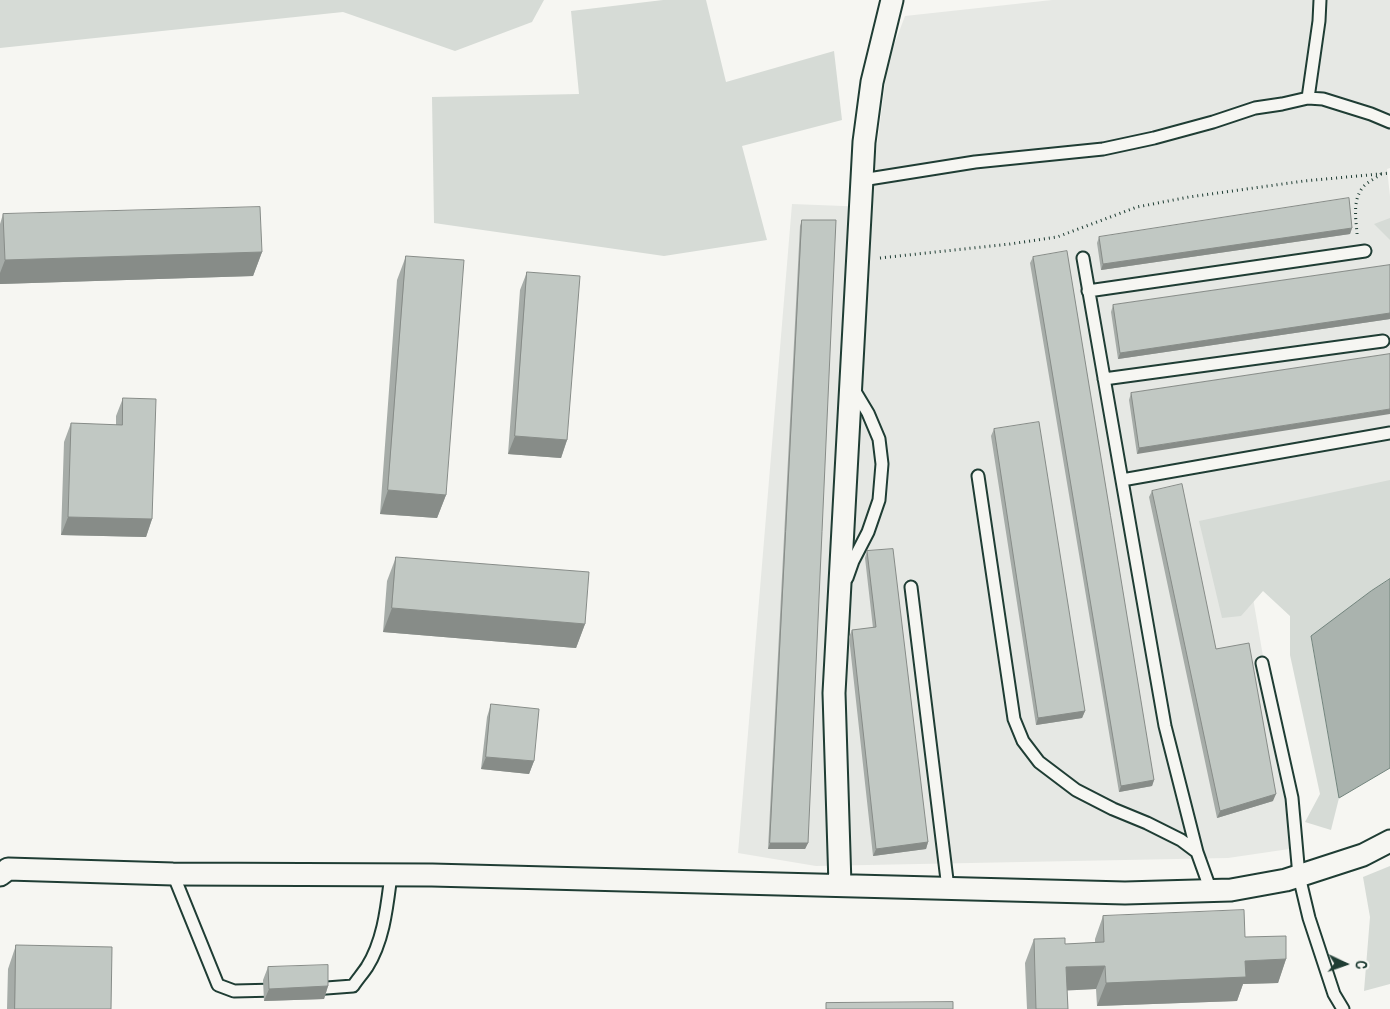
<!DOCTYPE html>
<meta charset="utf-8">
<style>
body{margin:0}
#map{position:relative;width:1390px;height:1009px;overflow:hidden;background:#f6f6f2;font-family:Pangolin,sans-serif}
canvas{display:block}
.north{position:absolute;left:1320px;top:939px;width:50px;height:50px;-webkit-text-stroke:4px #f6f6f2;paint-order:stroke;rotate:93deg;font-size:14px;font-weight:700;line-height:20px;text-align:center;color:#1f3d34}
.north::after{content:'';display:block;margin:auto;width:18px;height:22px;background:#1f3d34;clip-path:polygon(50% 0,100% 100%,50% 72%,0 100%)}
</style>
<div id="map">
<canvas width="1390" height="1009"></canvas>
<div class="north">С</div>
</div>
<script>
const context = document.querySelector('canvas').getContext('2d');
context.lineJoin = 'round';
function fill(path, color) { context.fillStyle = color; context.fill(path, 'evenodd'); }
function trace(path, color, width, dash) { context.strokeStyle = color; context.lineWidth = width; context.lineCap = dash ? 'butt' : 'round'; context.setLineDash(dash || []); context.stroke(path); }
const built = new Path2D(`
 M1052,0h338v168l-3,1 3,27v313l-147,31 53,308 -68,10 -412,8 -78,-13 54,-649 77,3 19,-146 17,-45z`);
const green = new Path2D(`
 M0,0h544l-12,22 -77,29 -112,-39 -343,36z
 M663,0h43l20,82 108,-31 8,69 -100,26 25,94 -103,16 -230,-33 -2,-126 147,-3 -8,-83z
 M1390,218v22l-16,-16z
 M1390,480v99l-19,12 -60,47 28,160 -8,32 -26,-8 15,-28 -30,-139v-39l-27,-25 -22,25 -19,2 -23,-97z
 M1390,866v118l-26,7 6,-74 -7,-40z`);
const water = new Path2D(`
 M1390,579v189l-51,30 -28,-162 60,-45z`);
const path = new Path2D(`
 M1357,234c-1,-16 -5,-35 7,-48 5,-5 12,-8 17,-12
 M880,258l130,-14 47,-7 80,-30 52,-10 115,-16 86,-8`);
const service = new Path2D(`
 M1308,98l11,-77 1,-21
 M862,180l113,-18 128,-13 51,-11 59,-16 42,-14 27,-4 26,-6 15,1 48,15 19,8
 M1083,258l82,468 32,126 14,39
 M1088,291l277,-40
 M1104,379l279,-38
 M978,476l36,243 9,22 16,21 37,28 37,19 34,14 34,17 16,12
 M1122,480l268,-47
 M847,578l6,-17 15,-29 11,-32 3,-36 -3,-25 -11,-26 -15,-25
 M911,587l37,301
 M1262,663l30,135 7,78 10,42 25,76 9,15
 M173,874l45,111 16,6 43,-1
 M313,989l40,-3c4,-6 10,-13 14,-19 17,-27 20,-61 24,-92`);
const minor = new Path2D(`
 M0,875l8,-6 165,5 259,1 693,18 106,-3 55,-10 77,-25 27,-14
 M840,885l-6,-192 30,-551 8,-60 20,-82`);
const wall = new Path2D(`
 M3,214l259,38 -9,24 -253,8v-60z
 M802,220l6,623 -3,6h-37l32,-623z
 M1352,228l-2,6 -249,36 -4,-27 2,-6z
 M406,256l40,239 -9,23 -57,-4 17,-234z
 M1033,257l121,523 -2,6 -33,6 -89,-529z
 M1390,265v54l-272,40 -7,-47 2,-7z
 M527,272l40,168 -6,18 -53,-4 12,-164z
 M1390,354l-253,100 -8,-54 2,-7z
 M123,398l29,121 -6,18 -85,-2 3,-93 7,-19 45,2v-9z
 M994,429l91,282 -3,7 -46,7 -45,-289z
 M1152,491l64,158 57,152 -56,17 -68,-321z
 M867,551l61,291 -2,7 -53,7 -24,-219 3,-7 21,-2 -8,-70z
 M396,557l189,67 -9,24 -193,-16 4,-51z
 M491,704l43,57 -5,13 -48,-5 6,-52z
 M1103,916l142,21 41,22 -8,24 -35,1 -6,17 -140,5 -1,-17 -29,1 1,19h-41l-2,-46 9,-24 31,5 30,-1v-4z
 M16,945l95,64h-104l1,-40z
 M268,967l60,19 -4,13 -60,2 -1,-21z`);
const shadedWall = new Path2D(`
 M1352,228l-2,6 -249,36 2,-6z
 M262,252l-9,24 -253,8v-11l5,-13z
 M1390,313v6l-272,40 2,-6z
 M1390,409v5l-253,40 2,-6z
 M515,436l52,4 -6,18 -53,-4z
 M388,490l58,5 -9,23 -57,-4z
 M68,517l84,2 -6,18 -85,-2z
 M392,608l193,16 -9,24 -193,-16z
 M1085,711l-3,7 -46,7 2,-7z
 M486,757l48,4 -5,13 -48,-5z
 M1154,780l-2,6 -33,6 2,-6z
 M1276,794l-3,7 -56,17 3,-7z
 M928,842l-2,7 -53,7 3,-7z
 M770,843h38l-3,6h-37z
 M1286,959l-8,24 -35,1 -6,17 -140,5 9,-23 139,-22z
 M1105,966l-9,23 -38,2 8,-24z
 M328,986l-4,13 -60,2 5,-12z`);
const building = new Path2D(`
 M1349,198l3,30 -249,36 -4,-27z
 M260,207l2,45 -257,8 -2,-46z
 M802,220h34l-28,623h-38z
 M1067,251l87,529 -33,6 -88,-529z
 M406,256l58,4 -18,235 -58,-5z
 M1390,265v48l-270,40 -7,-48z
 M527,272l53,4 -13,164 -52,-4z
 M1390,354v55l-251,39 -8,-55z
 M123,398l33,1 -4,120 -84,-2 3,-94 51,2z
 M1039,422l46,289 -47,7 -44,-289z
 M1182,484l34,165 33,-6 27,151 -56,17 -68,-320z
 M893,549l35,293 -52,7 -24,-219 24,-3 -9,-76z
 M396,557l193,15 -4,52 -193,-16z
 M491,704l48,5 -5,52 -48,-4z
 M1244,910l1,27 41,-1v23l-41,2 1,16 -140,6 -1,-17 -39,1 2,42h-32l-2,-70 31,-1v6l39,-2 -1,-26z
 M16,945l96,2 -1,62h-96z
 M328,965v21l-59,3 -1,-22z
 M953,1002v7h-127v-6z`);
fill(built, '#e6e8e4');
fill(green, '#d6dbd6');
fill(water, '#aab3ae');
trace(water, '#72847d', 1);
trace(service, '#1f3d34', 15);
trace(minor, '#1f3d34', 25);
trace(path, '#1f3d34', 3, [1, 4]);
trace(service, '#f6f6f2', 11);
trace(minor, '#f6f6f2', 21);
fill(wall, '#a6aca8');
fill(shadedWall, '#878c88');
fill(building, '#c1c8c3');
trace(building, '#878c88', 1);
</script>
